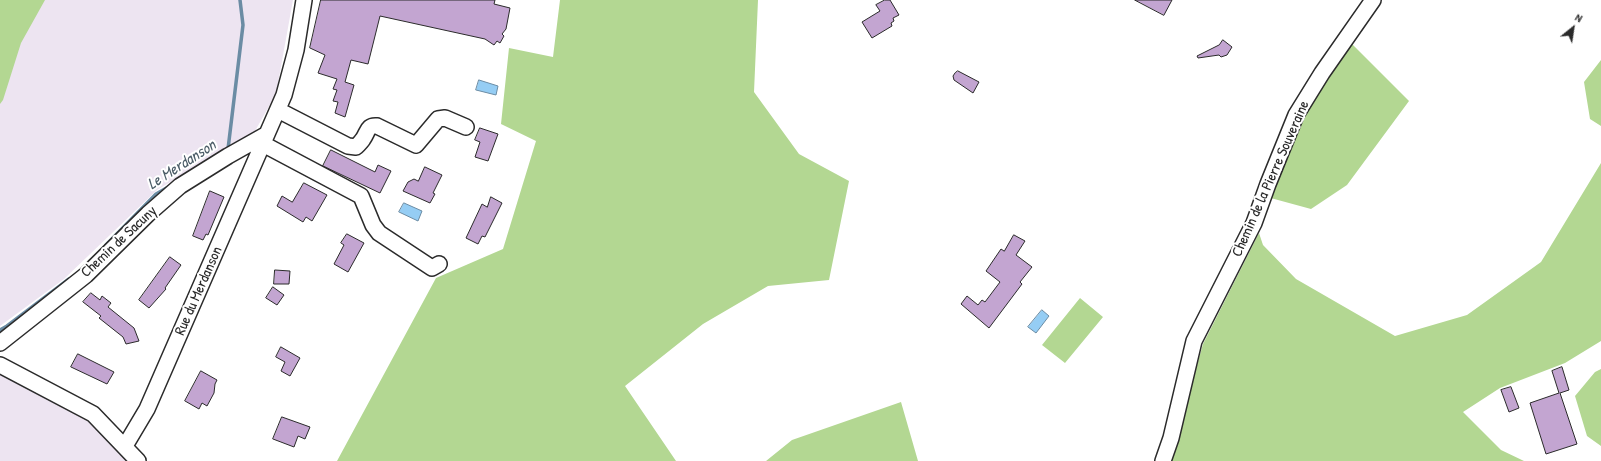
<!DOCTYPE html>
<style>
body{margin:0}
#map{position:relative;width:1601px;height:461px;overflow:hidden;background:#fff;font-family:"Patrick Hand",sans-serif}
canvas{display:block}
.north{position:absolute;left:1553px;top:8px;width:40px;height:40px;-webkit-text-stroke:3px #fff;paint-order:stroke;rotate:30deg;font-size:11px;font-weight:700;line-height:16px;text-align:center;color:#2b2b2b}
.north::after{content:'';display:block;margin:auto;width:14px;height:18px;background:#2b2b2b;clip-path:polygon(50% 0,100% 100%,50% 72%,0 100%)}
</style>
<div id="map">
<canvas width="1601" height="461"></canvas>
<div class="north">N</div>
</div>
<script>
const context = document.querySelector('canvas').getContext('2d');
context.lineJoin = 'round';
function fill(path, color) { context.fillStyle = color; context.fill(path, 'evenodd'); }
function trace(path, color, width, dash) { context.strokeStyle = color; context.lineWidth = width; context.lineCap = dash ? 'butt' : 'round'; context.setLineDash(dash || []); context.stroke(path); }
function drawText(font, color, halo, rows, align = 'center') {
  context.font = font + ' "Patrick Hand",sans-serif'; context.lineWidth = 4; context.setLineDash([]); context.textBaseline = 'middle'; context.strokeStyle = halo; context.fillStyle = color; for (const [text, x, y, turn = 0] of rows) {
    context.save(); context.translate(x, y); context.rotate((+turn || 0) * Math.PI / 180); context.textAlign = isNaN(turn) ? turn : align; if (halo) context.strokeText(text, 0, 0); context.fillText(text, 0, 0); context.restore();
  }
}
const built = new Path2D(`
 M0,0h293l-17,94 -21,37 -98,59 -93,89 -64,47z
 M0,373l93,46 40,42h-133z`);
const green = new Path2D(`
 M0,0h45l-24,43 -18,57 -3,4z
 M560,0h198l-4,92 45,62 50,27 -20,99 -61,6 -65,38 -78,62 51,75h-339l99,-183 67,-29 33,-108 -35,-17 8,-76 44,9z
 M1349,41l60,60 -62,84 -36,24 -44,-12 29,-82z
 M1601,60v66l-11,-7 -6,-37z
 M1601,163v178l-36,22 -65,25 -37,24 38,38 23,11h-354l33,-117 56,-111 4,12 33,34 99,57 72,-21 74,-53z
 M1080,298l23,19 -38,46 -23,-18z
 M1601,369v77l-14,-10 -12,-40 20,-24z
 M901,402l17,59h-152l26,-21z`);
const water = new Path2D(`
 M479,80l19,6 -2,9 -20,-5z
 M404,203l18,8 -4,10 -19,-9z
 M1042,310l7,6 -13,17 -8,-6z`);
const stream = new Path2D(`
 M226,151l2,-2 15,-124 -3,-25
 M106,245l50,-51 14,-8
 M0,330l7,-4 62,-47`);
const building = new Path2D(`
 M321,0h174l-1,4 16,4 -4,21 -4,5 2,2 -4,7 -3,-2 -3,4 -9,-6 -105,-23 -12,48 -17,-4 -6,22 9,3 -9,32 -10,-4 3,-11 -5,-1 4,-11 -4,-1 4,-10 -19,-6 7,-18 -15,-7z
 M885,0h5l9,15 -6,3 1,3 -3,2 1,3 -20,12 -10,-16 18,-11 -4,-6z
 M1135,0h37l-8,15z
 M1223,40l9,7 -5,8 -6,2 -2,-2 -21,3 -1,-2 22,-11z
 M958,71l21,11 -6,11 -19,-13 -1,-4 2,-3z
 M480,128l18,6 -10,27 -13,-4 5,-15 -5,-2z
 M331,150l44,22 3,-7 13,6 -11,22 -57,-27z
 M425,167l17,8 -9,18 2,1 -5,9 -27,-12 5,-9 6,-3 4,2z
 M304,183l23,12 -15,26 -6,-4 -3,5 -26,-16 5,-10 10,6z
 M210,191l14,6 -16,38 -2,-1 -3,6 -10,-4z
 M491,197l11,6 -17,34 -3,-1 -4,8 -12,-6 16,-34 5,3z
 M347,234l17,9 -16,29 -14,-8 10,-19 -3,-2z
 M1014,235l11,6 -9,14 16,12 -12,15 2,2 -33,44 -28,-24 6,-8 11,9 4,-5 3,2 15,-20 -14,-11 15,-22 3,2z
 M170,257l11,8 -16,23 1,1 -17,19 -10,-8z
 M275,270l15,1 -1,13h-15z
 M273,287l11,8 -7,10 -11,-7z
 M91,293l9,7 2,-4 9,7 -3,4 26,21 5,13 -13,3 -3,-7 -24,-19 2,-2 -18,-14z
 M281,347l19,11 -10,18 -9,-5 4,-9 -9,-5z
 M78,354l36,18 -7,12 -36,-17z
 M1562,367l7,23 -9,3 17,51 -31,10 -16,-51 29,-10 -7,-22z
 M201,371l16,9 -2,4 -1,9 -7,13 -5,-3 -3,6 -14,-8z
 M1511,387l8,21 -10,4 -8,-22z
 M282,417l28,10 -5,12 -7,-3 -4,11 -21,-8z`);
const minor = new Path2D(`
 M278,110l70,36 8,1c3,-3 5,-5 7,-8 5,-7 4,-14 14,-13l39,19 22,-26 7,-1 21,9
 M263,144l98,52 12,29 6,8 53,35 7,-4
 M0,343l86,-68 62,-61 32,-28 48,-30 39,-22
 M0,365l93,49 45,47
 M125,446l22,-37 137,-314 12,-45 8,-50
 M1163,461l8,-23 23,-97 60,-118 14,-39 28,-69 26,-42 51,-73`);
const streetNames = [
 ["Chemin de la Pierre Souveraine",1271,179,-66],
 ["Chemin de Sacuny",119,242,-43],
 ["Rue du Merdanson",199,291,-66]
];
const waterNames = [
 ["Le Merdanson",182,165,-33]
];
fill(built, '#ede4f1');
fill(green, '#b3d792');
fill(water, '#95cdf4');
trace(water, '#6b8ca4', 1);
trace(stream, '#6b8ca4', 3.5);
fill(building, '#c3a5d1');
trace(building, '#2b2b2b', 1);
trace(minor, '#2b2b2b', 18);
trace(minor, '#fff', 15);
drawText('15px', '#2b2b2b', '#fff', streetNames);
drawText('italic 16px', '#4b5c67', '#fff', waterNames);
</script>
